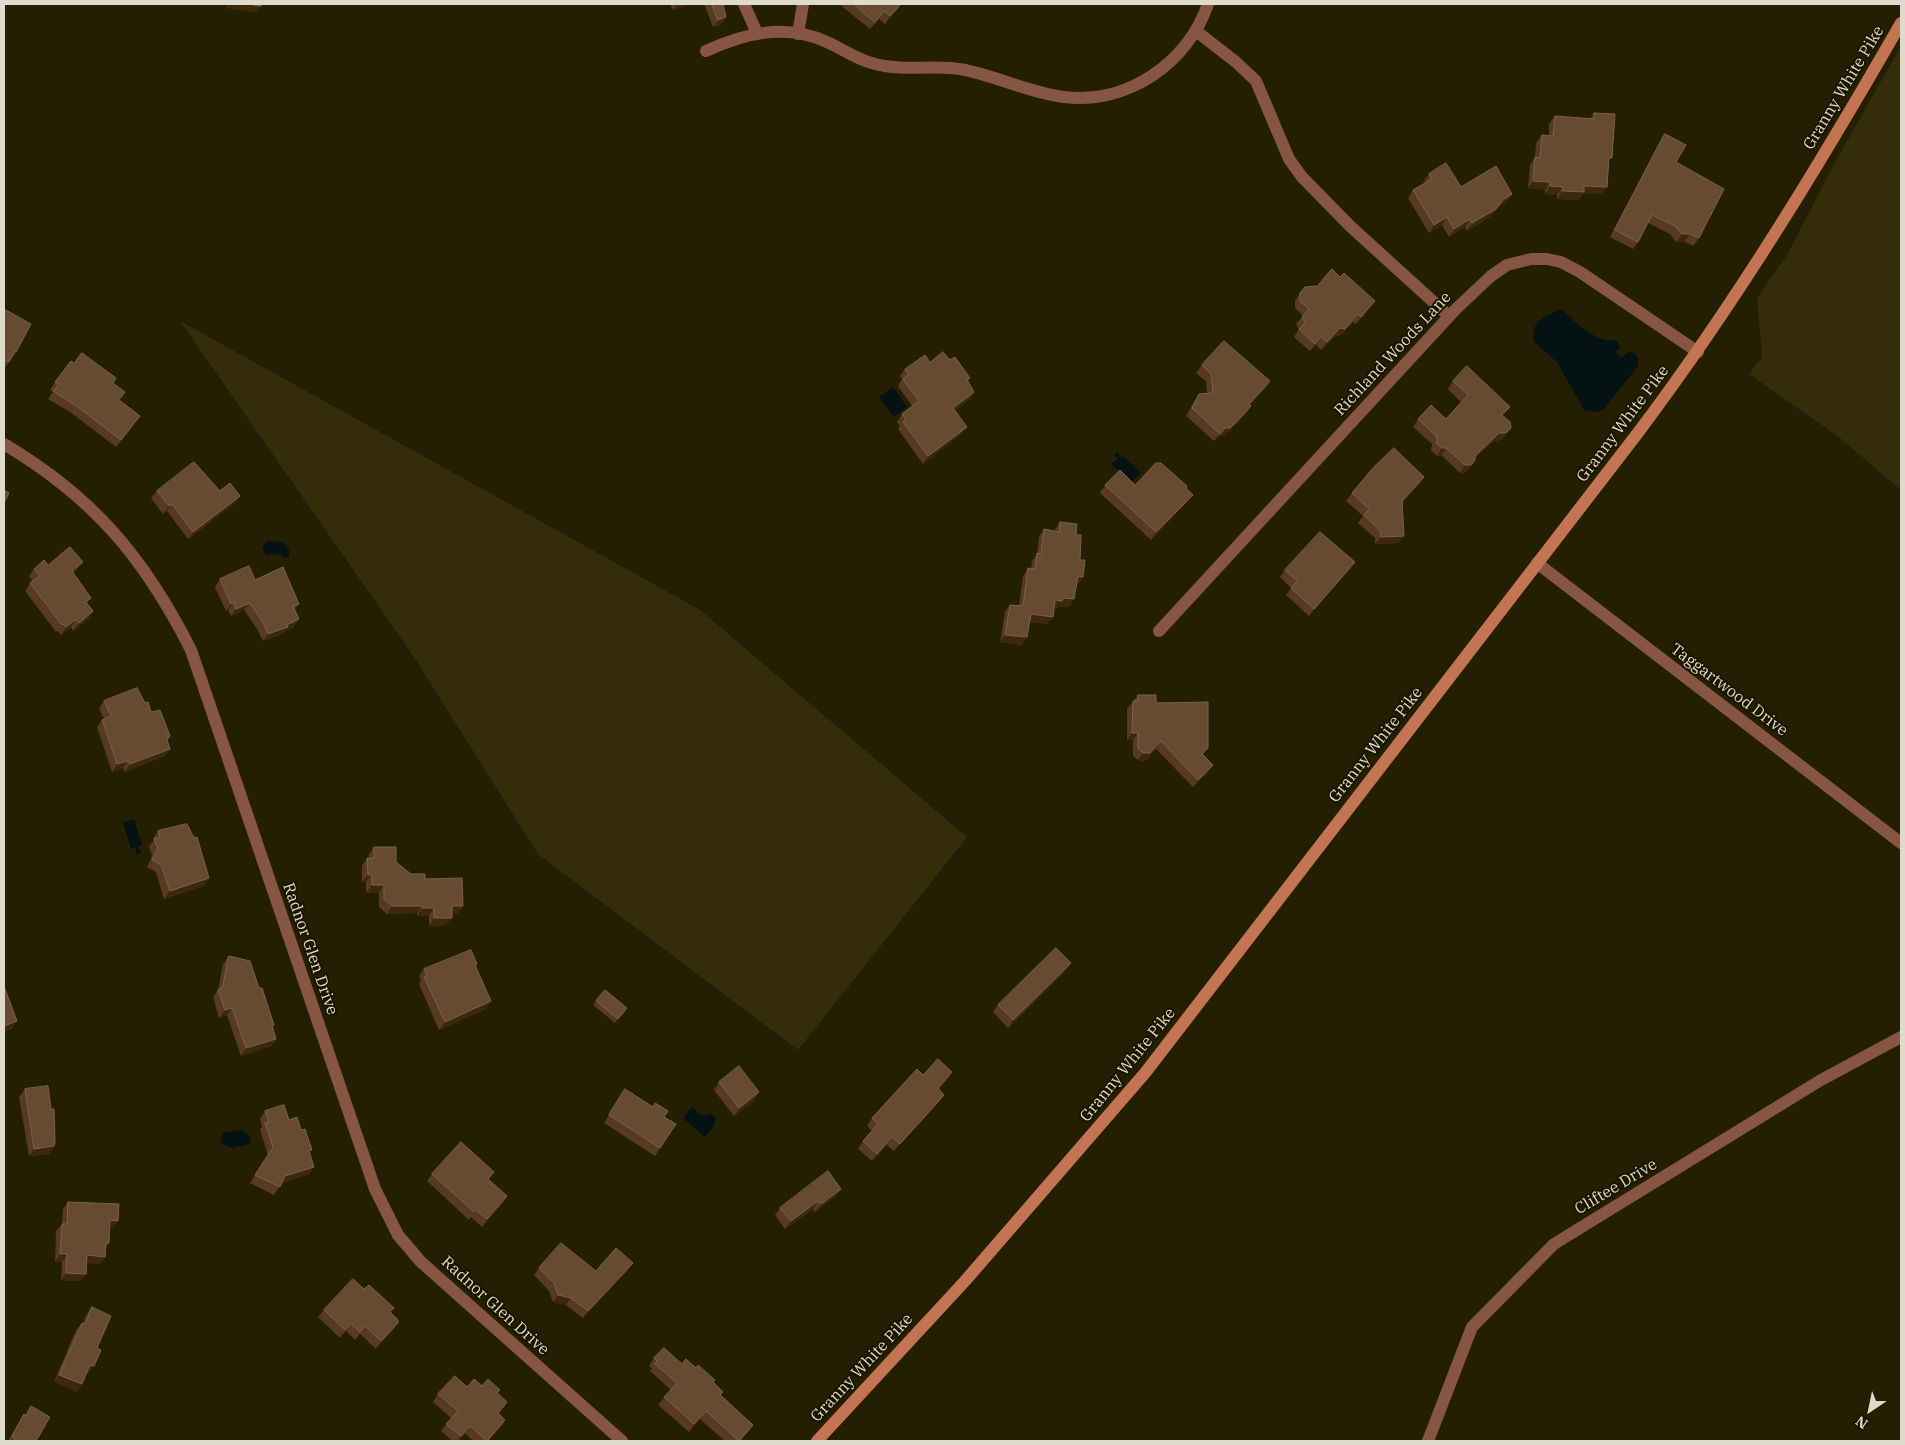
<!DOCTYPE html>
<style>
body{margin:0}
#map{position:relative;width:1905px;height:1445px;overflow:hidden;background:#241e03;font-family:"IBM Plex Serif",serif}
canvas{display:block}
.frame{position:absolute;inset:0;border:5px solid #dfdbcb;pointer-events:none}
.north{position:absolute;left:1845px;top:1385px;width:50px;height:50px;-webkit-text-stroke:4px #1b1500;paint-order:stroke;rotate:214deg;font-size:14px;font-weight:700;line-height:20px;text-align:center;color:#dfdbcb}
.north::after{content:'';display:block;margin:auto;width:18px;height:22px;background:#dfdbcb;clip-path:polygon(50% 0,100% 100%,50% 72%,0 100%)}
</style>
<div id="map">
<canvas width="1905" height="1445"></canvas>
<div class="frame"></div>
<div class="north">N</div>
</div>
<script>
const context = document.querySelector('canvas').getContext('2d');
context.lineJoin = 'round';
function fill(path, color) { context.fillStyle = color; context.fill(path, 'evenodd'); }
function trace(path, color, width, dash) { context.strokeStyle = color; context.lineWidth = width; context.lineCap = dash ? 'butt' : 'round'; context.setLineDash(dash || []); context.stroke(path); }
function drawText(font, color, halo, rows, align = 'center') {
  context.font = font + ' "IBM Plex Serif",serif'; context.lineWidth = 4; context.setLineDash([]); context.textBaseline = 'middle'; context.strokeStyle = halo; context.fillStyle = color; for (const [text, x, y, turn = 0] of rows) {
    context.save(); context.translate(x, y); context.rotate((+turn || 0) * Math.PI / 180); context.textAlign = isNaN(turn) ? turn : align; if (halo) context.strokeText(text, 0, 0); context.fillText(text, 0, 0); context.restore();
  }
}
const green = new Path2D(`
 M1901,46v444l-61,-52 -91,-64 13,-17 -5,-59 30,-43 46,-89z
 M180,321l520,289 267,227 -169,213 -260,-196 -124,-197z`);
const water = new Path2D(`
 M1561,309c13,11 24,24 41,30 6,2 10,0 16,3l2,6 -4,4 5,6 7,-6h4l6,5v9l-34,43 -6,3 -14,-2 -27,-48 -23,-20c-5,-20 12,-26 27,-33z
 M893,387l14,20 -13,10 -15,-20z
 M1118,452l2,5 2,-2 19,18 -10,9 -20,-18 8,-6 -5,-2z
 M266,541l16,1 7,8v6l-4,2 -7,-4 -12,1 -4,-6z
 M134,819l8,26 -4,2 4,6 -6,1v-7l-5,2 -8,-26z
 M692,1107l11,9 8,-2 5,4 -2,8 -9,11 -22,-19z
 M242,1130l9,8 -1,6 -18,4 -10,-4 -2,-5 3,-6z`);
const street = new Path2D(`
 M744,4l13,29
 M1196,31l40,31 20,19 33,78 13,18 48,49 99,90
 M798,34l5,-30
 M706,51c39,-18 80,-28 121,-9 16,7 30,18 48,22 30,8 60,0 90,6 34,7 65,23 99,27 63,8 124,-34 144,-93
 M4,444c89,53 140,113 187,206l184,539 23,46 23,27 201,179
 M1537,563l364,280
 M1159,631l297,-322 35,-33 16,-11 24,-6h16l14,3 19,10 118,80
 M1428,1441l44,-114 82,-83 267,-164 80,-43`);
const secondary = new Path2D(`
 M817,1441l148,-160 180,-208 492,-639c98,-130 183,-270 264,-411`);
const wall = new Path2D(`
 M670,4h20l-17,6z
 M704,4h19l3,13 -5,8 -8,2z
 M839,4h63l-17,20 -6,-5 -9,10z
 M1594,113l14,50 -1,24 -6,7h-18l-4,6 -22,-1v-4l-12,-1v-4l-17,-2 2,-23 5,-8 1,-14 6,-8h7v-11l6,-8 35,3z
 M1665,134l11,28 23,76 -6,8 -8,-4h-9l-6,-8 -22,-11 -10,19 -5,7 -23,-12 50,-96z
 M1429,174l32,13 46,15 -9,5 -7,9 -24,15 -2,-4 -16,10 -7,-12 -13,8 -21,-35 5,-8 12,-7 -1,-2z
 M1300,293l69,16 -13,15 -3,-2 -13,14h-5l-14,14 -5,-5 -6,6 -16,-14 5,-8 -3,-5 7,-8 -8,-8v-7z
 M4,309l12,43 -12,17z
 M950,360l20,18 -2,3 6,11 -5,8 -14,10 12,17 -6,7 -38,30 -25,-35 2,-3 -3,-4 5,-8 10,-8 -14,-20 4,-7 -2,-3 5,-7 25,-7z
 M74,363l39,20 6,17 21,16 -24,31 -46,-35 -22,-13 5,-7 -3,-2 5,-8z
 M1202,365l68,16 -5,8 -15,16 -10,16 -16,15 -4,-1 -6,6 -28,-25 8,-14 5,-8 8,-1 -1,-12 -10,-8z
 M1453,381l50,34 2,21 -4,4 -7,1 -19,17v2l-9,12 -6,1 -19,-18 -4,1 -6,-6 1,-6 -19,-17 5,-8h28l15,-17 -13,-13z
 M1424,477l-5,7 -16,18 -4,41 -24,1v-6l-17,-15 5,-7 -17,-15 6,-8z
 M1105,485h30l51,3 1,14 -36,38 -51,-47z
 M157,491l83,5 -6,8 -46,35 -21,-28 -4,3 -12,-16z
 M1060,522l16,13 7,42 -5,7h-1l-8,23 -10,-1 -2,3 -3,-1 -7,16 -17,-2 -8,23 -22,-3 5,-30 5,-7 9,1 4,-30 5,-8h3l1,-7 5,-7 2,-17 5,-8 10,2z
 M48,565l29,5 -4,4 14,29 6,8 -5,8 -15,12 -2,-4 -10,8 -3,-4 -2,1 -31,-41 5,-8 3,-1 -4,-6 5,-7z
 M1285,570h64l-40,46 -23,-21 5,-7 -11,-11z
 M220,579l35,1 44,24 -4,5 -1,18 -9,4 -2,3 -20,7 -6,-12 -13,-19 -13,6 -3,-6 -2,1 -11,-24z
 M1138,695l18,8 57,62 -5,8 -15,14 -37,-38 -11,12 -7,-1 -5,-4v-16h-6v-31z
 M104,701l41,2 25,33 -3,5 -2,15 -40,16 -2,-4 -11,4 -15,-45 5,-7 2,-1 -5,-11z
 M158,831l51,47 -6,8 -39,13 -8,-27 -9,-5 5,-11 -3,-10 5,-6 -1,-2z
 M374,847l22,15 15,12 14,5 38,27 -6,8h-5l-6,11 -17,1v-10h-12v-3l-30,1 -8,-7v-14h-13v-11h-4v-16l5,-8h2v-4z
 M229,956l44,71 3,12 -5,7 -30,10 -14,-41 -8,3 -6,-21 5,-7 5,-26z
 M1071,963l-5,8 -58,57 -15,-16 5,-7z
 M477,964l-1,3 10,42 -47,21 -20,-46 2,-3 -2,-5 5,-7z
 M596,1001l31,7 -12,15 -22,-18z
 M923,1075l24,5 -8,9 5,6 -5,7 -45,49 -7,-6 -15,16 -14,-12 5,-8 9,-10 -5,-5 5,-8z
 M719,1082l40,10 -5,8 -20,16 -20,-26z
 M25,1089l29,57 -5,8 -20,2 -10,-59z
 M625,1089l39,28 -4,31 -5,8 -51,-33z
 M265,1111l24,9 20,33 5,14 -5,7 -27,9 -8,12 -24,-12 18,-28 -8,-25 2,-4 -2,-7z
 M432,1174l57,6 18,16 -5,8 -20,23 -11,-10 -2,3 -42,-39z
 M841,1189l-5,7 -21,16 -2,-3 -28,20 -10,-14 5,-7z
 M68,1202l50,19 -5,7h-3l-1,15 -4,5v9l-5,7 -13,-1 -1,11 -5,7 -20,-1 1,-18h-7l1,-31 6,-7 1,-15z
 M539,1268l57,3h31l-44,47 -17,-13 -13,-3 -4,-11 -15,-16z
 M92,1307l5,41 -8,26 -2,-1 -10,19 -23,-10 22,-52 6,-7h1l3,-8z
 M324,1310l67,3 2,17 -17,19 -16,-15 -5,6 -9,-9 -6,7 -22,-21z
 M654,1358l28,6 31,19 8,12 32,30 -5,7 -8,9h-15l-25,-22 -11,13 -31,-27 13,-15 -21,-19 2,-3 -3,-2z
 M482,1386l15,7 10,9 -9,12 7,6 -5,8 -12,13h-15l-8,-8 -7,8h-6l-11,-10 10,-13 -18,-16 5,-8 29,-7z
 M31,1406l5,35h-28l11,-19 5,-8 1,1z`);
const shadedWall = new Path2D(`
 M228,4h22l11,2 -5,7 -31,-5z
 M677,4h13l-17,6z
 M901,4h1l-17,20 5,-8z
 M726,17l-5,8 -8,2 5,-7z
 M1533,181l17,1 -5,8 -17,-2z
 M1550,186l13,1 -6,8 -12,-1z
 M1584,186l23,1 -6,7h-18l-4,6 -22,-1 5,-8z
 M1512,194l-5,8 -9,5 -7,9 -24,15 5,-8 31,-23z
 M1447,217l-5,8 -13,8 5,-8z
 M1470,219l-5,8 -16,10 5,-8z
 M1682,234h8l-5,8h-9z
 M1375,301l-6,8 -13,15 5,-7z
 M1358,314l-5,8 -13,14h-5l-14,14 6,-8 13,-14z
 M1321,337l-5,8 -6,6 5,-7z
 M1270,381l-5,8 -21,23 5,-8z
 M974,392l-5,8 -22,15 6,-7z
 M1245,413l-5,8 -16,15 -4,-1 -6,6 11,-13z
 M967,427l-6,7 -38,30 5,-8z
 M1511,428l-10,12 -7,1 -24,22 5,-7 24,-23z
 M1442,448h4l-5,7 -4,1z
 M1475,460l-9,12 -6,1 5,-8z
 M1424,477l-5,7 -22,25 5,-8z
 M1193,495l-6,7 -36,38 5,-8z
 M240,496l-6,8 -46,35 5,-7z
 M172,504l-5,7 -4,3 6,-8z
 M1404,536l-5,7 -24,1 6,-7z
 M83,562l-6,8 -11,9 6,-8z
 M1355,562l-6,8 -40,46 5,-7z
 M1078,576l5,1 -5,7h-5z
 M1063,598l11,1 -5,8 -10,-1 -2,3 -8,-1 6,-8z
 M234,602l-6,8 -2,1 5,-7z
 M250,603l-6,7 -13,6 5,-7z
 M93,611l-5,8 -15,12 6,-8z
 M1031,614l22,3 -6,7 -22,-3z
 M76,619l-5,8 -10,8 5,-8z
 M299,619l-5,8 -9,4 -2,3 -20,7 5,-7z
 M1005,635l22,2 -5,8 -22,-3z
 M1132,733h6l-5,7h-6z
 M1161,741l-5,8 -11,12 -7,-1 5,-7z
 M170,749l-5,7 -40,16 5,-8z
 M128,761l-5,7 -11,4 5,-8z
 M1213,765l-5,8 -15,14 5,-7z
 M368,875h4l-6,7h-4z
 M209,878l-6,8 -39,13 6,-8z
 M372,885h12l-5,8h-13z
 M392,906h30l-5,7 -30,1z
 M452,906h11l-6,8h-11z
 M422,908h12l-5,8h-12z
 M434,918h18l-6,7 -17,1z
 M1071,963l-5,8 -58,57 5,-8z
 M491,1001l-5,8 -47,21 6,-8z
 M232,1008l-5,7 -8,3 6,-8z
 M17,1021l-5,8 -8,3v-6z
 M276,1039l-5,7 -30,10 5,-8z
 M952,1072l-5,8 -15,16 6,-8z
 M759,1092l-5,8 -20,16 5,-8z
 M944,1095l-5,7 -45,49 6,-7z
 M892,1137l-5,8 -15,16 5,-7z
 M54,1146l-5,8 -20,2 5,-7z
 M314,1167l-5,7 -29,10 5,-8z
 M841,1189l-5,7 -21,16 6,-8z
 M507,1196l-5,8 -20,23 5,-8z
 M818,1201l-5,8 -28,20 6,-8z
 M110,1220l8,1 -5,7h-8z
 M60,1254h7l-5,8h-7z
 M87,1255l18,2 -5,7 -18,-1z
 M633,1263l-6,8 -44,47 5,-7z
 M66,1273l20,1 -5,7 -20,-1z
 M558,1295l13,3 -5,7 -13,-3z
 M398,1323l-5,7 -17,19 5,-8z
 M351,1324l-5,7 -6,7 5,-8z
 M90,1365l4,1 -5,8 -4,-2z
 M59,1375l23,9 -5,8 -23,-10z
 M706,1411l-6,8 -11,13 5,-8z
 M505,1420l-5,8 -12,13h-1z
 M470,1426l-5,7 -8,8 4,-5z`);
const building = new Path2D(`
 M250,4h12l-1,2z
 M712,4h11l3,13 -8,3z
 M854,4h47l-11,12 -6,-5 -9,11z
 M1594,113l21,1 -3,44h-3l-2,29 -23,-1v6l-22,-1 1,-4 -13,-1v-4l-17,-1 2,-24 5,1 2,-23 11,1 2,-20 39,3z
 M1665,134l21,11 -10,17 48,27 -25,49 -9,-4h-8l-7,-8 -23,-11 -14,27 -23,-12z
 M1446,163l15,24 35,-21 16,28 -9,6 -7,9 -24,14 -2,-4 -16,10 -7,-12 -13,8 -21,-35 19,-11 -3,-5z
 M1332,269l8,8 4,-4 31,28 -14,16 -3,-3 -13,15 -5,-1 -13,14 -6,-5 -6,7 -16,-15 6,-6 -3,-6 7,-8 -9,-8v-8l5,-6 12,-1z
 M4,309l27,15 -15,28 -1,-1 -6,11 -5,-2z
 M1224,341l46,40 -21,23 2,2 -6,7 -15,15h-5l-5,6 -28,-26 7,-14 14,-1 -2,-19 -9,-9z
 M943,352l7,8 5,-3 15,21 -3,2 7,12 -21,16 14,19 -39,29 -25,-34 3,-3 -4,-5 17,-13 -16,-22 6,-5 -4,-5 20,-14 5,7z
 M82,353l34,25 -3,5 12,9 -6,8 21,16 -19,24 -46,-35 -22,-14 6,-7 -4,-2 16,-21 3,2z
 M1467,366l43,41 -8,8 8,7 1,6 -5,5h-7l-24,23v4l-4,5h-6l-19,-17h-4l-6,-5 1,-6 -19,-18 13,-14 15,14 22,-24 -15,-14z
 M1394,448l30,29 -22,24 2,35 -23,1 -1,-6 -16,-16 5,-6 -17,-16 21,-25z
 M194,462l26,29 10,-8 10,13 -47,36 -21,-28 -3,2 -12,-15z
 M1156,463h5l26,23 -1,2 7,7 -37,37 -51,-47 15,-15 15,15z
 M4,490l5,3 -5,10z
 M1060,522l17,2 -1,11h5l-1,25h5l-2,17 -5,-1 -4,23 -11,-1 -1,3 -7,-1 -2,17 -22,-3 -4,23 -22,-2 5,-30 13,1 5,-38 7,1 2,-16 4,1 3,-25 15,3z
 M1320,532l35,30 -41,47 -23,-21 6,-7 -12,-11z
 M70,547l13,15 -11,9 19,27 -5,4 7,9 -14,12 -3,-4 -10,8 -3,-3 -1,1 -32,-42 10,-7 -6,-7 10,-9 4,5z
 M249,566l6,14 28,-13 16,37 -6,2 6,13 -12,6 1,2 -20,7 -6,-13 -12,-18 -14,6 -2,-7 -3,2 -11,-25z
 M137,688l8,15 3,-1 3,10 9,-2 10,26 -3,4 3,9 -40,15 -2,-3 -11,3 -15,-44 9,-4 -7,-15z
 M1138,695h18v8l52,-1v46l-6,6 11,11 -15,15 -37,-39 -11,12h-7l-5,-5v-15h-6l1,-32h5z
 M187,824l7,14 3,-1 12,41 -39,13 -9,-26 -9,-5 6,-11 -4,-10 6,-2 -2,-6z
 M374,847h22v15l15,12h14v5l37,-1 1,28h-11v12h-18v-10h-12v-2h-30l-8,-7v-14h-12v-10h-4l-1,-17h7z
 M1056,948l15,15 -58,57 -15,-15z
 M471,950l6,14 -2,1 16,36 -46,21 -21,-45 3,-1 -3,-7z
 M229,956l21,5 9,27h3l12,37 -2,1 4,13 -30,9 -14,-40 -7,2 -7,-20 4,-2z
 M4,986l13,35 -13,5z
 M605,990l22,18 -9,11 -22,-18z
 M938,1059l14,13 -14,16 6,7 -44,49 -8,-7 -15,17 -14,-13 15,-17 -6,-6 45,-49 6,6z
 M739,1066l20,26 -20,16 -20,-26z
 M48,1086l3,23h3l1,33 -1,4 -20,3 -9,-60z
 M625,1089l28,18 2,-4 13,8 -4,6 12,7 -16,24 -51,-33z
 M284,1105l5,15 8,-3 4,13 4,-1 7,21 -3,1 5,16 -29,9 -5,11 -25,-12 18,-28 -8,-24 4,-1 -4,-11z
 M461,1142l33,30 -6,7 19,17 -20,23 -11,-9 -2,2 -42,-38z
 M828,1171l13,18 -20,15 -3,-3 -27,20 -11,-13z
 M68,1202l51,2 -1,17 -8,-1 -1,23h-3l-1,14 -18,-2 -1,19 -20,-1 1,-19h-7l2,-30h5z
 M561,1243l35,28 20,-23 17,15 -45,48 -17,-13 -13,-3 -4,-12 -15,-15z
 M353,1279l11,10 5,-4 25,23 -4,4 8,8v3l-17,18 -16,-15 -5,6 -9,-8 -6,6 -21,-20z
 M92,1307l19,9 -14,32 4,2 -7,16 -4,-1 -8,19 -23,-9 23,-52 3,1z
 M664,1348l18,16 4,-5 10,9 2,-3 17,15 -2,2 10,10 -3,3 33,30 -14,16 -33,-30 -12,13 -30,-27 13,-14 -22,-19 2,-3 -3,-3z
 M455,1376l12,11 7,-8 8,7 6,-7 12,11 -3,3 10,9 -9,11 7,7 -18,21 -17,-15 -9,10 -15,-12 12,-13 -20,-17z
 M31,1406l19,11 -14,24h-23l2,-3 -3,-2 12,-22 2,2z`);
const streetNames = [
 ["Granny White Pike",1844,88,-59],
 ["Richland Woods Lane",1393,354,-47],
 ["Granny White Pike",1623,424,-53],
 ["Taggartwood Drive",1729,690,37],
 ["Granny White Pike",1376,745,-52],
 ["Radnor Glen Drive",310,949,71],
 ["Granny White Pike",1128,1065,-51],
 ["Cliftee Drive",1616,1187,-31],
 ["Radnor Glen Drive",495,1306,42],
 ["Granny White Pike",862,1368,-47]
];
fill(green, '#352d0a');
fill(water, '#051214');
trace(street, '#875642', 12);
trace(secondary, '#c37453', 12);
fill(wall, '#573a1f');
fill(shadedWall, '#3d280c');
fill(building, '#664b31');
trace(building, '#79624a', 1);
drawText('16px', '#dfdbcb', '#1b1500', streetNames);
</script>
